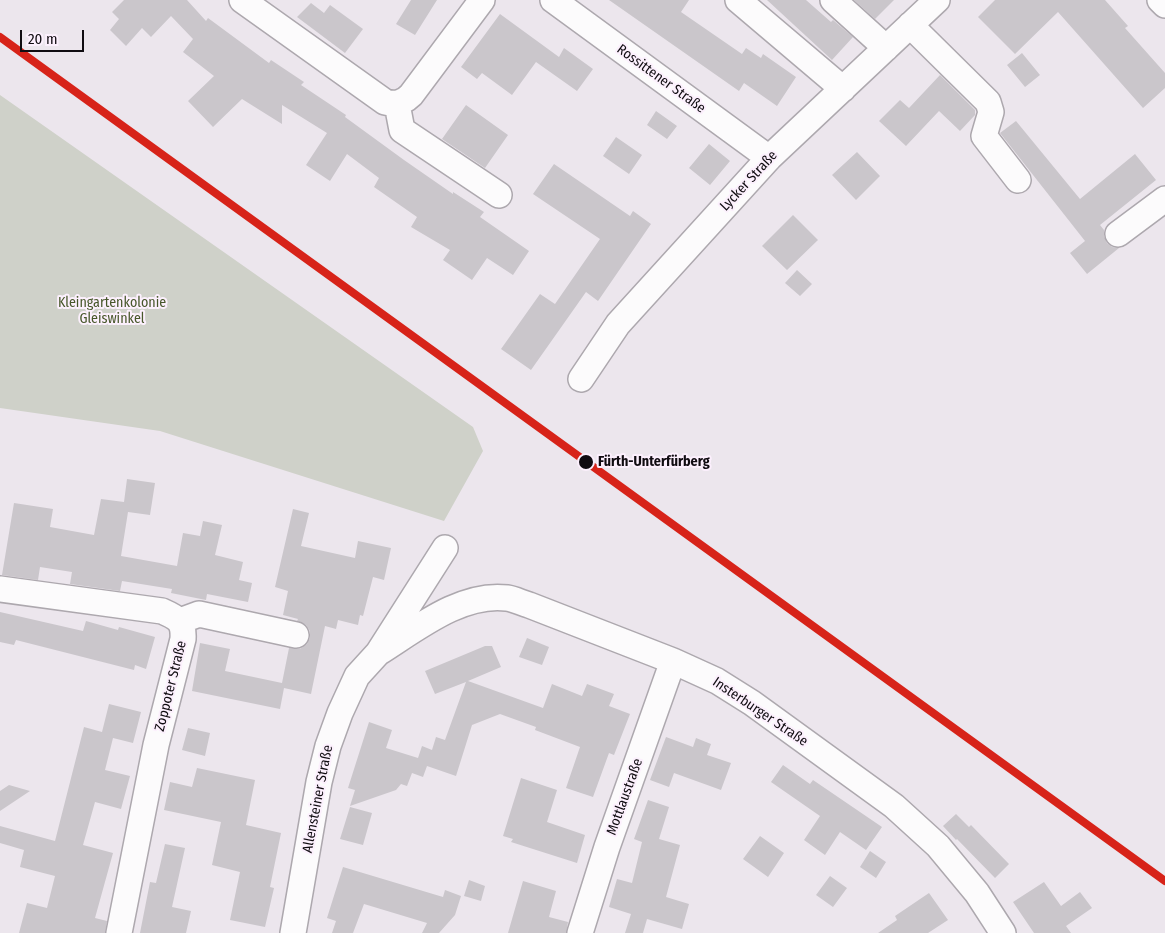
<!DOCTYPE html>
<meta charset="utf-8">
<style>
body{margin:0}
#map{position:relative;width:1165px;height:933px;overflow:hidden;background:#ece6ed;font-family:"Fira Sans Condensed",sans-serif}
canvas{display:block}
.scale{position:absolute;left:20px;top:30px;width:64px;height:22px;box-sizing:border-box;border:2px solid #100c11;border-top:0;padding-left:6px;font-size:15px;line-height:18px;white-space:nowrap;color:#100c11;-webkit-text-stroke:4px #fcf0fd;paint-order:stroke}
</style>
<div id="map">
<canvas width="1165" height="933"></canvas>
<div class="scale">20 m</div>
</div>
<script>
const context = document.querySelector('canvas').getContext('2d');
context.lineJoin = 'round';
function fill(path, color) { context.fillStyle = color; context.fill(path, 'evenodd'); }
function trace(path, color, width, dash) { context.strokeStyle = color; context.lineWidth = width; context.lineCap = dash ? 'butt' : 'round'; context.setLineDash(dash || []); context.stroke(path); }
function drawText(font, color, halo, rows, align = 'center') {
  context.font = font + ' "Fira Sans Condensed",sans-serif'; context.lineWidth = 4; context.setLineDash([]); context.textBaseline = 'middle'; context.strokeStyle = halo; context.fillStyle = color; for (const [text, x, y, turn = 0] of rows) {
    context.save(); context.translate(x, y); context.rotate((+turn || 0) * Math.PI / 180); context.textAlign = isNaN(turn) ? turn : align; if (halo) context.strokeText(text, 0, 0); context.fillText(text, 0, 0); context.restore();
  }
}
const green = new Path2D(`
 M0,95l473,332 10,24 -39,70 -284,-90 -160,-23z`);
const building = new Path2D(`
 M124,0h63l19,21 2,-3 61,45 2,-3 33,22 -3,3 45,30 -1,2 59,43 49,34v-2l31,20 -4,5 49,34 -16,24 -26,-17 -15,22 -29,-20 7,-10 -39,-23 6,-10 -43,-30 5,-9 -32,-24 -17,27 -24,-16 21,-32 -45,-28v19l-40,-25 -29,28 -25,-26 26,-25 -31,-24 10,-13 -22,-23 -20,21 -9,-9 -16,18 -16,-16 9,-11 -7,-7z
 M411,0h26l-22,35 -19,-11z
 M609,0h80l-8,12 61,42 4,-6 15,10 2,-4 33,23 -19,29 -33,-23 -5,8z
 M767,0h39l25,22 2,-2 20,17 -21,23z
 M854,0h40l-19,19z
 M995,0h110l23,26 -3,2 40,45v15l-22,20 -85,-96 -43,42 -37,-37z
 M311,3l13,10 6,-8 33,24 -18,24 -48,-36z
 M500,14l59,43 5,-9 29,21 -16,22 -41,-29 -24,33 -30,-22 -5,6 -16,-12z
 M1022,53l18,22 -15,12 -18,-22z
 M940,75l35,35v5l-15,16 -21,-20 -33,35 -27,-25 21,-21 9,8z
 M466,105l42,30 -23,33 -43,-29z
 M656,111l21,15 -10,13 -20,-14z
 M1016,121l64,78 55,-45 21,26 -56,45 4,5v6l3,7 5,4 7,1 -32,26 -17,-21 15,-12 -85,-108z
 M616,137l26,18 -13,19 -26,-18z
 M709,144l21,17 -20,24 -21,-17z
 M857,152l23,24 -24,24 -24,-25z
 M554,164l76,52 3,-5 18,13 -53,77 -12,-9 -55,78 -30,-21 39,-55 15,10 45,-65 -67,-45z
 M793,215l25,25 -31,30 -25,-24z
 M797,270l15,14 -12,12 -15,-13z
 M127,479l28,4 -5,32 -22,-3 -7,44 56,10 6,-33 17,3 3,-15 19,4 -7,30 28,7 -4,18 13,3 -4,19 -41,-8 -1,6 -35,-7 1,-4 -50,-8 -2,10 -50,-7 2,-12 -32,-5 -2,13 -36,-5 12,-72 39,6 -3,18 44,8 7,-36 23,3z
 M293,509l16,4 -8,33 54,12 3,-17 33,7 -7,32 -11,-3 -10,39 -3,-1 -2,10 -20,-5 -2,9 -11,-3 -14,68 -27,-6 -4,21 -88,-18 8,-48 30,6 -5,22 57,12 7,-35 11,1 7,-5 3,-6v-7l-4,-6 -9,-4 1,-2 -15,-4 5,-24 -13,-4z
 M0,612l83,19 3,-10 32,9 1,-3 36,10 -9,32 -11,-4 -1,5 -118,-30 -2,5 -14,-3z
 M527,638l22,9 -7,18 -23,-8z
 M485,646h7l9,21 -33,14 75,27 9,-24 30,12 5,-12 27,10 -5,12 21,8 -16,41 -5,-2 -16,44 -27,-9 14,-41 -45,-17 1,-3 -36,-13 -28,11 -16,51 -29,-10 -4,11 -11,-4 -5,13 -6,-2 -5,6 -46,16 5,-16 -7,-2 21,-66 23,8 -6,18 32,10 4,-12 10,4 4,-13 9,3 21,-58 -31,12 -10,-23z
 M109,704l32,8 -8,31 -20,-5 -8,32 25,6 -9,33 -26,-7 -12,43 30,8 -18,65 12,3 -2,12h-86l8,-30 20,5 8,-32 -35,-9 4,-17 -24,-7v-17l55,15 29,-114 18,5z
 M188,728l22,5 -5,23 -23,-6z
 M666,737l27,10 3,-9 15,6 -4,11 24,8 -10,27 -47,-17 -5,14 -19,-7z
 M783,765l27,19 3,-4 69,47 -16,23 -26,-18 -15,23 -21,-15 16,-24 -49,-34z
 M197,768l58,12 -9,45 35,8 -11,54 4,1 -9,39 -35,-7 10,-48 -28,-7 9,-43 -57,-12 6,-28 22,5z
 M521,778l36,12 -10,32 38,13 -8,28 -66,-21 2,-3 -10,-3z
 M9,785l21,6 -30,20v-20z
 M648,800l21,7 -10,32 21,6 -14,52 23,7 -7,25 -35,-10 -4,14h-18l6,-19 -22,-7 8,-28 15,4 10,-41 -8,-3z
 M350,807l22,6 -9,32 -23,-6z
 M956,814l13,13 2,-2 38,39 -14,14 -38,-39 -1,1 -13,-14z
 M760,836l24,17 -16,24 -25,-18z
 M165,844l20,4 -13,59 19,4 -5,22h-46l10,-51 6,1z
 M870,851l16,11 -10,16 -16,-11z
 M343,867l100,30 2,-7 16,6 -6,19 -16,18h-17l5,-10 -63,-19 -11,29h-21l4,-12 -9,-3z
 M830,876l17,12 -14,19 -17,-12z
 M469,880l16,6 -4,15 -17,-5z
 M523,881l33,10 -7,26 19,5 -2,11h-58z
 M1044,882l17,24 19,-14 12,16 -26,18 5,7h-37l-21,-31z
 M929,893l19,27 -20,13h-50l19,-13 -2,-4z`);
const minor = new Path2D(`
 M242,0l143,102c11,3 18,1 26,-7l71,-95
 M553,0l216,158
 M738,0l105,89
 M833,0l53,48
 M1160,0l5,5
 M910,25l78,77 3,10 -7,24 34,44
 M397,104l5,26 97,65
 M1118,234l47,-35
 M581,379l37,-55 151,-166 168,-158
 M0,589l162,22c16,7 22,10 21,28l-27,106 -37,188
 M180,621l19,-7 97,21
 M378,653c37,-23 83,-61 129,-55 7,1 15,5 22,7l144,56 44,20 35,22 142,103 44,40 39,47 26,40
 M293,933l26,-151 9,-36 12,-33 17,-37 21,-23 67,-105
 M580,933l27,-86 66,-186`);
const rail1 = new Path2D(`
 M0,37l1165,844`);
const markers = [
 [586,462,8,"#100c11"]
];
const streetNames = [
 ["Rossittener Straße",661,79,36],
 ["Lycker Straße",749,181,-47],
 ["Zoppoter Straße",171,686,-76],
 ["Insterburger Straße",760,712,34],
 ["Mottlaustraße",625,797,-70],
 ["Allensteiner Straße",318,799,-79]
];
const parkNames = [
 ["Kleingartenkolonie",112,303],
 ["Gleiswinkel",112,319]
];
const stopNames = [
 ["Fürth-Unterfürberg",598,462]
];
fill(green, '#cfd1c9');
fill(building, '#cac6cb');
trace(minor, '#ada8ae', 28);
trace(minor, '#fcfbfc', 25);
trace(rail1, '#d72319', 8);
for (const [x, y, r, color] of markers) { const dot = new Path2D(); dot.arc(x, y, r, 0, 2 * Math.PI); context.fillStyle = color; context.fill(dot); trace(dot, '#fcf0fd', 2); }
drawText('14px', '#100c11', '#fcf0fd', streetNames);
drawText('14px', '#47572a', '#fcf0fd', parkNames);
drawText('bold 14px', '#100c11', '#fcf0fd', stopNames, 'left');
</script>
